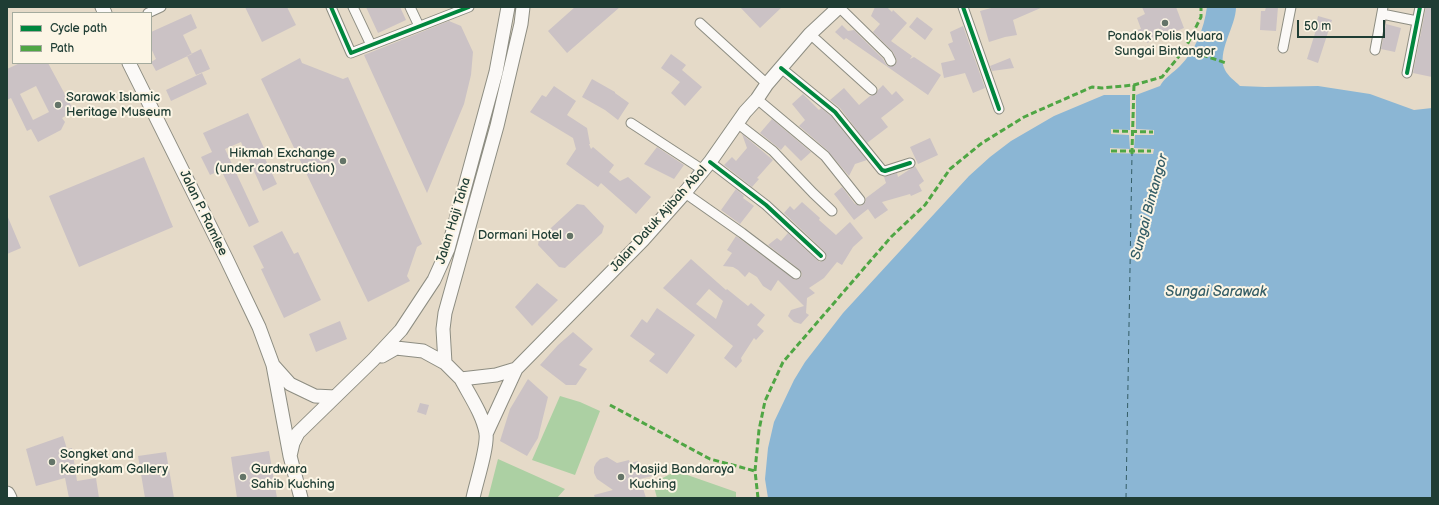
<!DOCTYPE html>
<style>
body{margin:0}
#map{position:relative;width:1439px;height:505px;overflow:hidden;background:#e5dac8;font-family:"Balsamiq Sans",sans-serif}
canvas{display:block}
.frame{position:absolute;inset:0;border:8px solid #1f3d34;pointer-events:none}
.legend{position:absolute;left:12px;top:12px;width:140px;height:52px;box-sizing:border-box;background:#fcf5e5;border:1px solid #a4ab9e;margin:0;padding:5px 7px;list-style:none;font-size:12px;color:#1f3d34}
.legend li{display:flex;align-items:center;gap:8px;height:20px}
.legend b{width:20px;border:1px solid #a4ab9e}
.scale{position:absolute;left:1297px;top:20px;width:88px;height:18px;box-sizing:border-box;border:2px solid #1f3d34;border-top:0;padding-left:5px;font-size:12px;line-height:14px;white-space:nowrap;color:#1f3d34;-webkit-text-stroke:3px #fcf5e5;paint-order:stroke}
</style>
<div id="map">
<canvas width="1439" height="505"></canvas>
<div class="frame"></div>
<ul class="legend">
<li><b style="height:5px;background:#00873e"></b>Cycle path</li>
<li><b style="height:5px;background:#4fa644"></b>Path</li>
</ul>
<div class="scale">50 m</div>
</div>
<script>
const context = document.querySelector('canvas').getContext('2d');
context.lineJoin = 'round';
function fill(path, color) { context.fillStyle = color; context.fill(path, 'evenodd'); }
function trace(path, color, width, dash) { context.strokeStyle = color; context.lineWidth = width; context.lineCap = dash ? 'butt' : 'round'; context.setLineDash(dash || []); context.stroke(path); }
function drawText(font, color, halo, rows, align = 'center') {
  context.font = font + ' "Balsamiq Sans",sans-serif'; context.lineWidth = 4; context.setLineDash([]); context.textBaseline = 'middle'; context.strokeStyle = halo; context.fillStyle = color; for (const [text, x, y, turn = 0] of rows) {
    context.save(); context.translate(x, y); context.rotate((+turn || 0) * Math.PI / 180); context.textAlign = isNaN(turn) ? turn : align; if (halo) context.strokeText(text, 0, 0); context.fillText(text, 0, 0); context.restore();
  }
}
const green = new Path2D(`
 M560,396l20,6 20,9 -25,64 -43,-15z
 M498,459l67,30 -8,9h-69z
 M676,471l60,21v6h-79l-4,-15z`);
const water = new Path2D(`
 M1207,7h29c0,20 -20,45 -11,63 3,6 10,11 15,16l25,1 53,-1 52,8 44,16 18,-2v390h-664l-3,-19 3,-31 6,-26 20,-42 11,-18 38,-49 126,-137 21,-19 21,-16 43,-25 50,-21h32l24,-9c4,-8 13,-13 20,-20 15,-15 24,-37 27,-59z`);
const pier = new Path2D(`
 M1130,95h6v34l18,1v5h-19l-1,13 20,1 -1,5 -43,-1v-5l20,1 -1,-14 -18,-1v-5l19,1z`);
const ferry = new Path2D(`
 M1126,498l6,-344`);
const building = new Path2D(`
 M245,7h42l9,18 -34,17z
 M366,7h34l6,13 -28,13z
 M575,7h45l-53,46 -19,-22z
 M740,7h42l-22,21z
 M875,7h12l5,5 1,-2 14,13 -16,18 21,15 -2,3 4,-2 27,18 -13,20 -82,-57 -2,2 -9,-8 7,-7 6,6 6,-1 29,29 4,7h7l3,-5 -4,-9 -20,-20 7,-8 -9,-8z
 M995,7h48l-30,13 4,15 -12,2 -16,5 -9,-31z
 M1142,7h34l8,21 -37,15 -2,-6 -4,2 -4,-9 4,-1 -4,-11 8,-4z
 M1266,7h12l-2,24 -16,-1 1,-19h4z
 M1426,7h6v70l-19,-4z
 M191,14l6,14 -14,7 9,19 -36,17 -5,-9 5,-3 -5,-11v-16z
 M1318,16l14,4 -14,43 -11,-4 9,-29h-1z
 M917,17l16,12 -8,11 -16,-13z
 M449,21l12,5 12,26 -2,23 -7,29 -37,89 -63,-138z
 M1386,24l15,4 -6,24 -14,-3z
 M963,26l22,62 -12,5 -8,-20 -21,5 -3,-15 14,-3 -7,-16 5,-2 -3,-10z
 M201,49l9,20 -14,6 -9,-19z
 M671,54l15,11 -4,5 20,17 -17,19 -14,-13 9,-11 -19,-14z
 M300,58l2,5 41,16 5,-2 74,167 -5,3 -10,29 3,5 -42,21 -107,-223z
 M1010,58l4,10 -22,3 -2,-5z
 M20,63h28l26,48 -12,7 3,4 -4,8 -23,12 -7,-13 -4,2 -16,-33 -4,2v-31zM36,86l13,26 -16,8 -13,-26z
 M202,73l5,11 -36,17 -5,-11z
 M592,79l23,13v1l14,10 -11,17 -13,-10 -23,-13z
 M883,85l9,10 4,-4 8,9 -23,18 7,9 -21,16 -27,-35 -10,-8 14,-12 15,17 11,-9 6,-2 2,-4z
 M554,86l22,15 -9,14 20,13 3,16h-1l2,5 2,-2 21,18 -5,7 11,9 8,-4 23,20 -15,17 -35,-31 -3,4 -32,-23 10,-15 -3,-11 -43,-26 12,-17 4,2z
 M803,94l16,16 2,-2 10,8 36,44 -12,4 -6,12 -22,-26 -28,-24 6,-6 -13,-16z
 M248,113l16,35 -3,2 16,34 -14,7 -22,-49 -16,7 34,73 -10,5 -28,-57 -11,5 -9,-18 11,-5 -9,-19z
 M772,119l39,33 -10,9 -16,-16 -4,5 -21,-17z
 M742,134l31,26 -16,18 2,1 -7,8 -28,-22 8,-8 4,4 11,-13z
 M930,138l8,17 -20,9 -8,-17z
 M657,147l27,18 -10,14 -30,-15z
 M144,157l29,70 -94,40 -30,-71z
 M915,166l9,15 -5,4 3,6 -11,5 -1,-2 -28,8 6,8 -13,9 -7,-10 -14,11 -20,-26 8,-7 13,17 6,2 4,-3 1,-5 20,-15 -2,-6 13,-4 1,4z
 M736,189l8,7 -1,2 11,8 -14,18 -19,-14z
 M802,202l18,16 -1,2 17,15 14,-13 13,16 -10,9 -11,18 -5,-3 -13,16 -15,10 6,5 -8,5 -1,15 3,2 -8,9 -7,-2 -6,-6 3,-6 13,-4 -26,-26 -7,11 -8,-5 -6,-9 -8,-5 -4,5 -7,-7 -5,-3 -10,-1 9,-13 -5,-3 9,-14 59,44 6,-3 1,-3 -2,-4 -32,-25 9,-7 4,3 7,-8 29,27 3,2 5,-2 2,-3 -2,-5 -41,-39 6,-7 4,4z
 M577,204l7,1 20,21 -2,7 -37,35 -6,-1 -21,-22 1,-6z
 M7,215l14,33 -14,6z
 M282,231l12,23 4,-2 23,48 -37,18 -23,-49 3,-1 -11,-22z
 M691,259l35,31 1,-1 21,17 3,-3 14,12 -8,10 7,6 -8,9 -2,-2 -13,20 1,3 -6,7 -12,-10 9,-12 -70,-58zM709,289l14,12 -7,18 -20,-15z
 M537,283l21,17 -26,26 -17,-19z
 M657,308l38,27 -28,39 -18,-13 6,-7 -25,-18 12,-17 5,4z
 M340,321l7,18 -31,13 -7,-18z
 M573,332l20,17 -14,16 8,4 -11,16h-10l-26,-20 18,-20z
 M528,379l20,18 -10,41 -11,18 -27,-15 10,-32z
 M420,403l9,2 -3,10 -9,-3z
 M63,436l4,13 5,-1 5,33 19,-3 3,20h-30l-4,-20 -29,8 -10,-37z
 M269,451l8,47h-40l-6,-41z
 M166,452l8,46h-29l-7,-42z
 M607,457l10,6 12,-3 1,3 8,-2 2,7 9,-3 3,11 -12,3 6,19h-51l-1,-3 19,-5 -16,-11 -3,-6v-6l2,-4 4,-4z`);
const street = new Path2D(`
 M331,7l20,46 118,-46
 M353,7l18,38
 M410,7l9,19
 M839,7l49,48 3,6
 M963,7l36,102
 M148,13l13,-6
 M1382,14l35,7
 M700,23l67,61
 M810,34l62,56
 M1283,48l8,-41
 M1375,50l8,-43
 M781,68l54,44 47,58 3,1 25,-8
 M1407,73l13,-66
 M757,99l68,57 35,44
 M631,123l72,47
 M737,123l36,28 40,42 19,18
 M710,162l56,43 55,51
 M685,193l57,40 54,41`);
const secondary = new Path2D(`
 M102,7l3,6
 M129,63l97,195 33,69 14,38 17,91 11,42
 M382,356l14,-8 27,3 22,12 16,16 35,-4 20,-6
 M445,363l-2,-34 2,-16 52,-187 24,-102 2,-17
 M273,365l17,19 25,12 20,1
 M461,379c9,17 22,36 25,54 2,14 -10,50 -13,65
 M486,434l30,-65 127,-129 39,-44 28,-34 35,-50 12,-13 10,-15 43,-50 29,-27
 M290,456l3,-13 5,-10 75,-73 28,-30 33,-50 14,-31 48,-177 12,-65`);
const primary = new Path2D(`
 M7,494l2,4`);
const quiet = new Path2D(`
 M1185,49l41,14
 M1134,85l-2,66h19
 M1113,131l40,1
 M1111,151h21v3
 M610,405l100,54 45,12
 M758,498l-3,-27 4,-41 6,-29 18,-39 108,-125 34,-32 25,-36 32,-26 42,-26 68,-30 10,1 32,-3 28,-8 23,-28 16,-32v-10`);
const cycleway = new Path2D(`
 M331,7l20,46 118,-46
 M963,7l36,102
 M781,68l54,44 47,58 3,1 25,-8
 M1407,73l13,-66
 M710,162l56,43 55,51`);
const markers = [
 [1165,23,4,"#647468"],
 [58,105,4,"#647468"],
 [343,161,4,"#647468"],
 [570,236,4,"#647468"],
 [52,462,4,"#647468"],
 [243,477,4,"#647468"],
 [621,477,4,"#647468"]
];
const poiNames = [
 ["Pondok Polis Muara",1165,37,"center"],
 ["Sungai Bintangor",1165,52,"center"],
 ["Sarawak Islamic",66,98],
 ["Heritage Museum",66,113],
 ["Hikmah Exchange",335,154,"right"],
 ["(under construction)",335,169,"right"],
 ["Dormani Hotel",562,236,"right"],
 ["Songket and",60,455],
 ["Keringkam Gallery",60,470],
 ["Gurdwara",251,470],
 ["Sahib Kuching",251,485],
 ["Masjid Bandaraya",629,470],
 ["Kuching",629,485]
];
const streetNames = [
 ["Jalan P. Ramlee",203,213,64],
 ["Jalan Datuk Ajibah Abol",659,219,-48],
 ["Jalan Haji Taha",454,221,-73]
];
const waterNames = [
 ["Sungai Bintangor",1150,207,-75],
 ["Sungai Sarawak",1216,292]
];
fill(green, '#acd0a3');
fill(water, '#8bb6d4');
fill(pier, '#e5dac8');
trace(ferry, '#345d66', 1, [5, 4]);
fill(building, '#cbc2c5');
trace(street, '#8d8d82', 11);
trace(secondary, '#8d8d82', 15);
trace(primary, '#8d8d82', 17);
trace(street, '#fbf9f7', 9);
trace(secondary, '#fbf9f7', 13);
trace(primary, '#fbf9f7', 15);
trace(quiet, '#4fa644', 3, [6, 3]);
trace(cycleway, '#00873e', 4);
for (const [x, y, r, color] of markers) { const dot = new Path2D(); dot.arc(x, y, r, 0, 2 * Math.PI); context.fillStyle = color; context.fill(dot); trace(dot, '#fcf5e5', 1.5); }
drawText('13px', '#1f3d34', '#fcf5e5', poiNames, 'left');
drawText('13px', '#1f3d34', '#fcf5e5', streetNames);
drawText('italic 14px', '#345d66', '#fcf5e5', waterNames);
</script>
